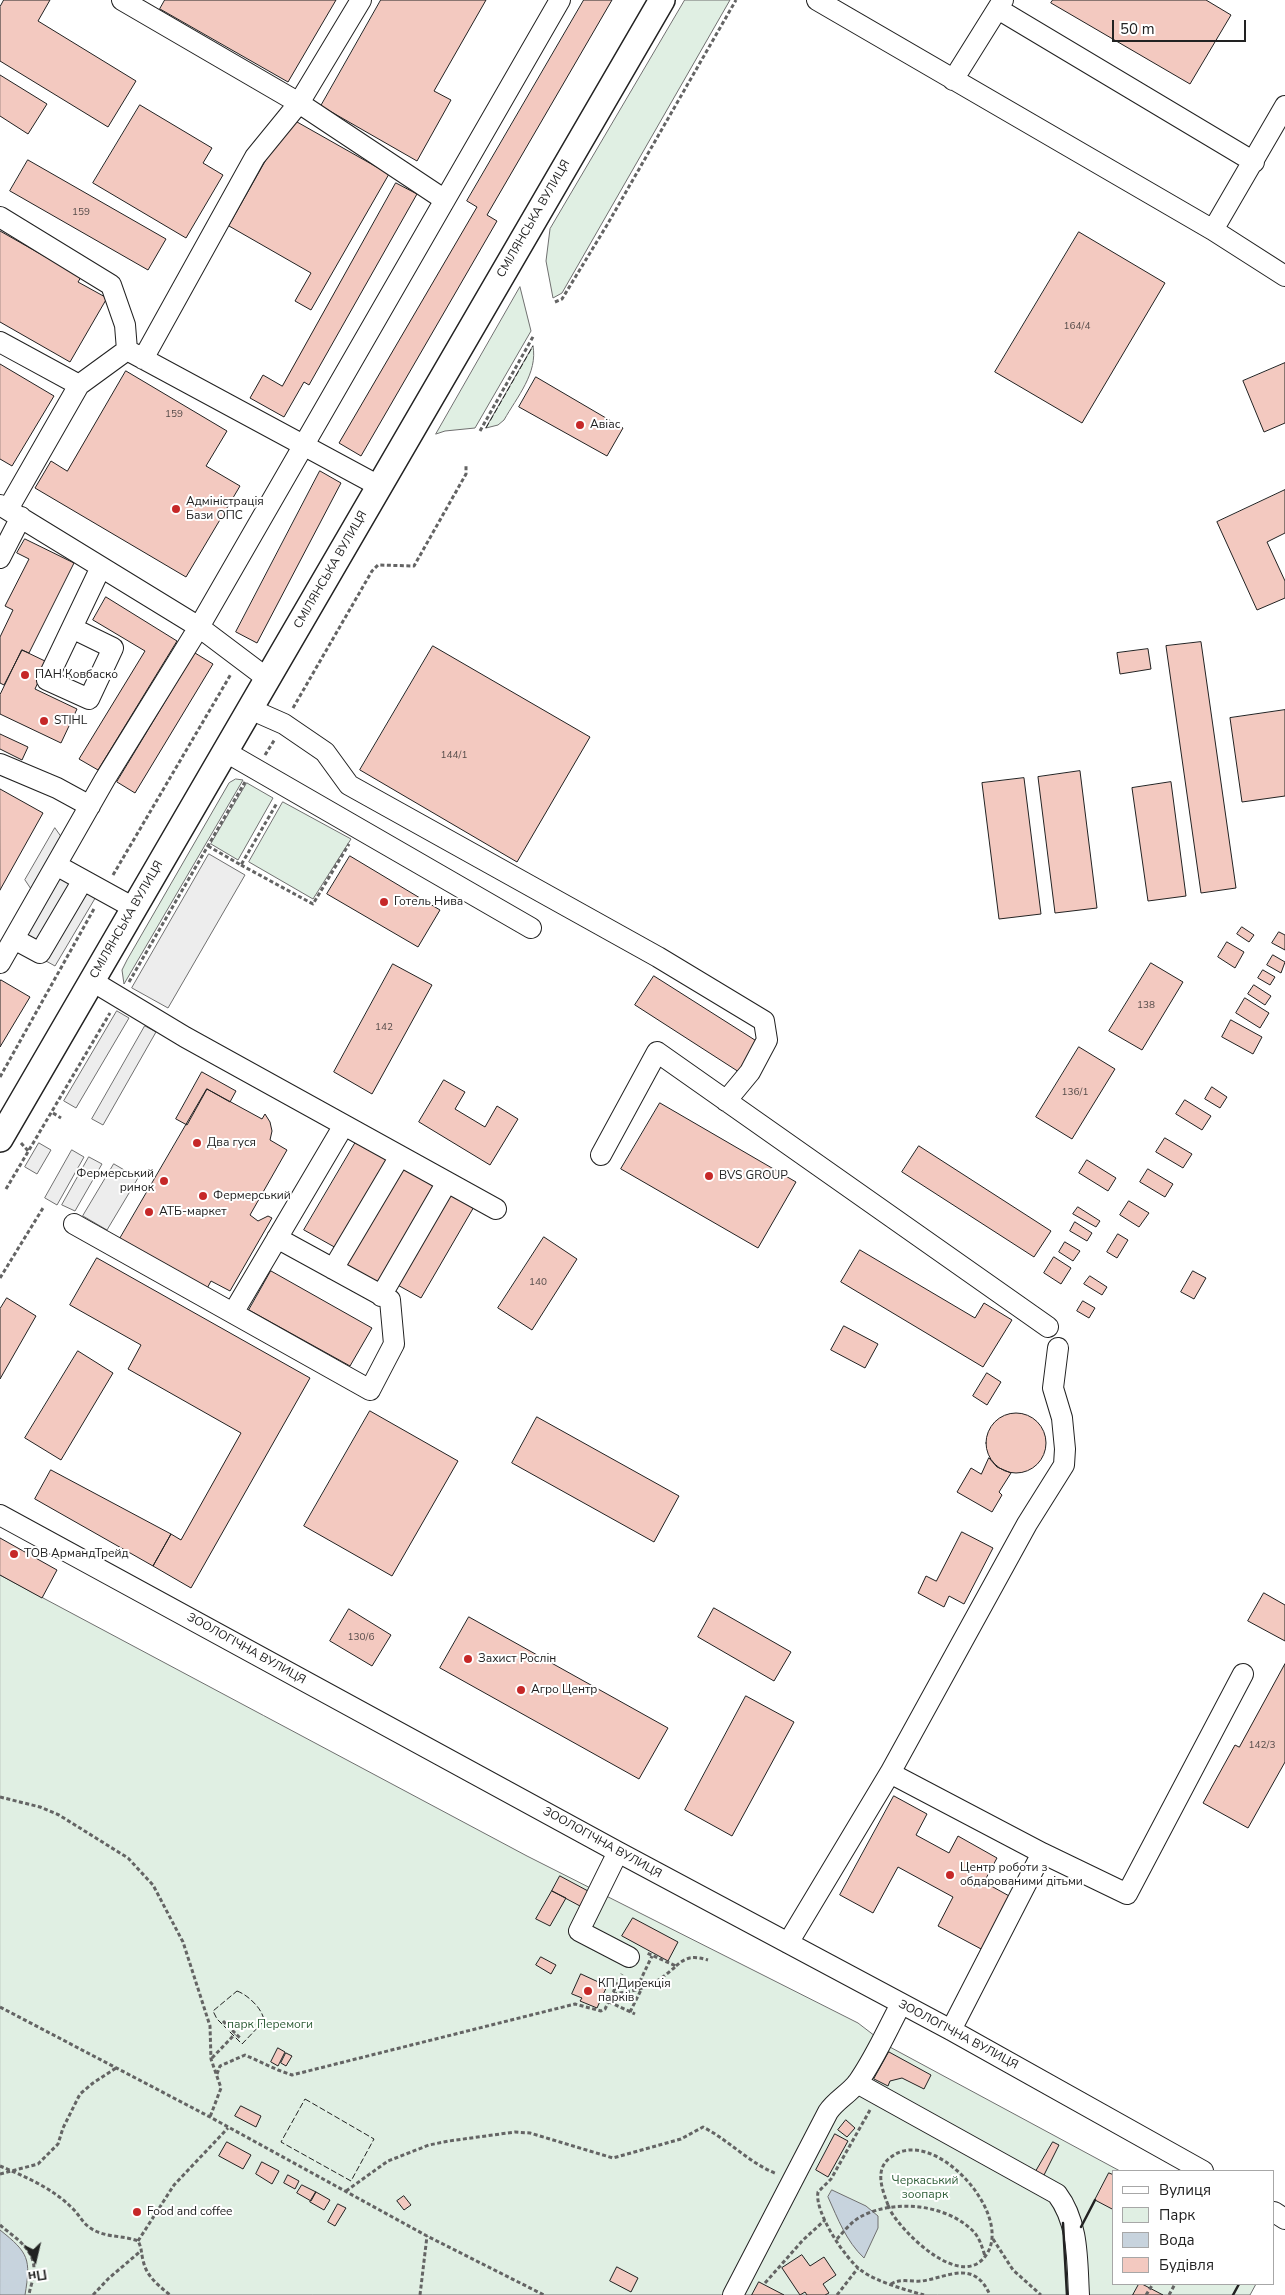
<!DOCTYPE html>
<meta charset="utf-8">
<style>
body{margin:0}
#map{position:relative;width:1285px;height:2295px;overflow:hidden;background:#fff;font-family:"Nunito Sans",sans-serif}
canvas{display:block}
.legend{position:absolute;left:1112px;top:2170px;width:162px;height:115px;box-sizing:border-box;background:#fff;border:1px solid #a7a7a7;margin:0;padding:6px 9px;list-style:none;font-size:15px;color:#222}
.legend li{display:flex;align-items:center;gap:10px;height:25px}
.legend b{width:25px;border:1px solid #a7a7a7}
.north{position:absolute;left:10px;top:2235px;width:50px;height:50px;-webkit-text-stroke:4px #fff;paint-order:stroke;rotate:171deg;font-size:14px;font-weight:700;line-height:20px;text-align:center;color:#222}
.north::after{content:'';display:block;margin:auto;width:18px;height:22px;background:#222;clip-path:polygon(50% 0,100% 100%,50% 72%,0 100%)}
.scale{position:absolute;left:1112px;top:20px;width:134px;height:22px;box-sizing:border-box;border:2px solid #222;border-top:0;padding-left:6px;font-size:15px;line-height:18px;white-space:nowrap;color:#222;-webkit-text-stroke:4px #fff;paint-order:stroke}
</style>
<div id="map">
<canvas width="1285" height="2295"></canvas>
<ul class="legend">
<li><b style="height:6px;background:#fff"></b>Вулиця</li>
<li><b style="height:14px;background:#e0efe3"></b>Парк</li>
<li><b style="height:14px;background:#c7d3dd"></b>Вода</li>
<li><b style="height:14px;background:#f3c9c0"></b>Будівля</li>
</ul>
<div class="north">Пн</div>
<div class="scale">50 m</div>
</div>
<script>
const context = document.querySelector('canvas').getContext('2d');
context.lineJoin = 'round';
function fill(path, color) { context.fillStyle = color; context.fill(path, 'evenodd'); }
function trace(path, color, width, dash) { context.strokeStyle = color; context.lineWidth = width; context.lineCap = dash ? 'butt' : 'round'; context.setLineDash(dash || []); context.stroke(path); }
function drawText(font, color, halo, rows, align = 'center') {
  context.font = font + ' "Nunito Sans",sans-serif'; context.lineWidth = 4; context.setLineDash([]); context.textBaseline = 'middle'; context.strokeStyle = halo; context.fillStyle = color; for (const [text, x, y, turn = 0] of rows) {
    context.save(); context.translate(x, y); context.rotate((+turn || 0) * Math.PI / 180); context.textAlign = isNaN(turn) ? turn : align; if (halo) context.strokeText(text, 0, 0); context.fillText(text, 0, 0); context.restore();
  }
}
const green = new Path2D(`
 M685,0h45l-168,293 -9,5 -7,-37 4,-32z
 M520,287l11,44 -56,97 -30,3 -9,3z
 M533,346c5,27 -16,51 -29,74l-6,5 -12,3z
 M236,779l7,1 -119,204 -2,-14 5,-10 102,-177z
 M247,783l26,15 -35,62 -27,-16z
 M283,802l68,37 -38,60 -64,-37z
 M0,1575l527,281 331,167 30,23 232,125h-6v113h142l-6,11h-1250z`);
const parking = new Path2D(`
 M55,828l7,10 -31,51 -6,-9z
 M209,854l36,21 -77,133 -36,-20z
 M59,878l38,17 -42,71 -36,-20z
 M117,1011l12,7 -53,90 -12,-7z
 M145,1026l11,6 -53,93 -11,-6z
 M39,1143l12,7 -14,24 -12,-7z
 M72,1150l12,7 -27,48 -12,-7z
 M89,1157l13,7 -27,47 -13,-6z
 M114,1164l24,14 -31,52 -24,-14z`);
const water = new Path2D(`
 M832,2190l34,16 12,10v12l-14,30c-18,-17 -26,-39 -36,-61z
 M0,2230c29,23 31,29 25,65h-25z`);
const building = new Path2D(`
 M4,0h46l-12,21 98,60 -28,46 -108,-66v-54z
 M165,0h171l-48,82 -128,-73z
 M381,0h105l-52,91 17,9 -34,61 -96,-55z
 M584,0h28l-125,215 10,6 -136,235 -22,-13 138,-236 -10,-6z
 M1053,0h153l25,15 -41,69 -139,-81z
 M0,75l47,29 -19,30 -28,-18z
 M140,105l72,43 -9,15 20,12 -37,63 -93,-55z
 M290,118l99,56 -78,136 -16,-9 16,-28 -82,-47z
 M28,160l138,79 -18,31 -138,-79z
 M396,183l21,11 -108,191 -5,-3 -20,35 -34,-19 13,-23 19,11z
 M0,231l81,46 -3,5 29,16 -37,64 -70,-40z
 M1079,232l86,51 -83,140 -87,-51z
 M1285,363v60l-21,9 -21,-51z
 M0,364l54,32 -42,70 -12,-7z
 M126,371l101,60 -21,35 34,20 -54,91 -151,-89 16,-27 16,10z
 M536,377l87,51 -16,28 -88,-49z
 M320,471l21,12 -84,160 -21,-11z
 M1285,490v43l-18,9 18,39v17l-28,12 -40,-88z
 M25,539l49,24 -45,90 -7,-3 -18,35 -4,-2v-46l13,-27 -8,-4 24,-47 -12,-6z
 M106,597l71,44 -79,129 -19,-11 66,-108 -52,-31z
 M1201,642l35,246 -35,5 -35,-247z
 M433,646l157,91 -73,125 -157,-92z
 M1148,649l3,20 -31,5 -3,-21z
 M22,650l25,12 -12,27 42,20 -16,34 -61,-29v-19z
 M195,653l18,11 -78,129 -18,-11z
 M1285,710v86l-43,6 -12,-84z
 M0,734l28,13 -6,13 -22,-11z
 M1080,771l17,137 -42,5 -17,-136z
 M1024,778l17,136 -42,5 -17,-136z
 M1171,782l15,114 -38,5 -16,-113z
 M0,789l43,24 -43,77z
 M350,856l90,54 -22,37 -91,-53z
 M1242,927l12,8 -5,7 -12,-8z
 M1279,932l6,3v15l-13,-7z
 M1227,942l17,10 -9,16 -17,-11z
 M1273,955l12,7 -4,11 -14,-8z
 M1151,963l32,19 -41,68 -33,-19z
 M393,964l39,21 -60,109 -38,-22z
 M1263,970l12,7 -5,8 -12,-7z
 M654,976l104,66 -19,30 -104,-67z
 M1,980l29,17 -30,50v-65z
 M1254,985l17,11 -6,9 -17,-11z
 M1245,998l24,15 -9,15 -24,-15z
 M1231,1020l31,17 -9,17 -31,-17z
 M1079,1047l36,22 -43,70 -36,-22z
 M202,1072l34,19 -6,11 -23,-13 -20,36 -11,-6z
 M444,1080l21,12 -10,17 30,18 12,-21 21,13 -28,46 -71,-43z
 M1212,1087l15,10 -7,11 -15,-9z
 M207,1089l55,30 3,-5 5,8 2,9 -2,9 17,10 -37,65 8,6 10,-5 4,2 -42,73 -19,-10 -8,15 -85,-54z
 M1185,1100l26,16 -9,14 -26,-16z
 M660,1103l136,79 -38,66 -137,-79z
 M1165,1138l27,16 -9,14 -27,-16z
 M357,1140l33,19 -52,90 -34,-19z
 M919,1146l132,85 -17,26 -132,-85z
 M1087,1160l29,18 -8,13 -29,-18z
 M403,1166l34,20 -59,101 -34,-19z
 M1148,1169l25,15 -8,13 -25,-15z
 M448,1189l27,16 -54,93 -27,-15z
 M1129,1201l20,12 -10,14 -19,-12z
 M1078,1207l22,14 -4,6 -23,-13z
 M1075,1222l17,11 -5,8 -17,-10z
 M1118,1234l10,6 -11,18 -10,-6z
 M544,1237l33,22 -45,71 -34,-22z
 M1065,1242l15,9 -7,10 -14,-9z
 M860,1250l115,68 9,-15 28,17 -29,47 -142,-85z
 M1054,1257l17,11 -10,16 -17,-11z
 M97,1258l213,120 -119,210 -38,-22 18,-32 10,6 60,-107 -113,-64 13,-24 -71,-40z
 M271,1271l101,57 -22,38 -101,-56z
 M1193,1271l13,7 -12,21 -13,-7z
 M1090,1276l17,11 -5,8 -18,-11z
 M7,1298l29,18 -36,63v-70z
 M1083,1301l12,7 -6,10 -12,-7z
 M844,1326l34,18 -13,24 -34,-18z
 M78,1351l35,22 -52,87 -36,-22z
 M987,1373l14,9 -14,23 -14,-9z
 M370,1411l88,50 -66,115 -88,-50z
 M986 1443a30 30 0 1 1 60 0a30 30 0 1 1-60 0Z
 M537,1417l142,79 -25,46 -142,-79z
 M989,1458l8,9 14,6 -12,19 3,3 -10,17 -35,-20 14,-24 10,6z
 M51,1470l120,64 -18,32 -118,-67z
 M962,1532l31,16 -29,56 -15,-8 -5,11 -26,-14 8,-17 10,5z
 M0,1538l57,32 -15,28 -42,-23z
 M1264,1593l21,12v36l-37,-20z
 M714,1608l77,44 -17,29 -76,-44z
 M349,1609l42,26 -19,31 -42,-25z
 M469,1617l199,111 -29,51 -199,-111z
 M1285,1664v98l-37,66 -45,-25 32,-58 4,2z
 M746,1696l48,26 -62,114 -47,-26z
 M894,1796l33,18 -11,21 33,18 9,-17 39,22 -13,24 27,15 -28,53 -45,-24 15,-29 -55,-30 -25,46 -33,-18z
 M560,1876l28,15 -8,15 -28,-15z
 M552,1891l14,7 -16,28 -14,-7z
 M633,1918l45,24 -10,19 -46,-25z
 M541,1957l15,8 -5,9 -15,-9z
 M581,1974l26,12 -10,22 -17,-7 2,-3 -10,-4z
 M278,2048l7,4 -7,14 -7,-4z
 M889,2052l42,23 -7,14 -22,-11 -12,3 -2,5 -14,-7z
 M286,2053l6,3 -6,10 -5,-3z
 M241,2106l20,10 -5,11 -21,-11z
 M846,2120l9,8 -8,9 -9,-7z
 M835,2134l13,7 -20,36 -12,-7z
 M227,2142l24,13 -8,14 -24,-13z
 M1053,2142l6,3 -16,32 -8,-4z
 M262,2162l17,9 -7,13 -16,-10z
 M1109,2173l5,2v35l-19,-10z
 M288,2175l11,6 -4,8 -11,-6z
 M302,2185l14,7 -5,9 -14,-8z
 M316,2192l14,8 -6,10 -14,-8z
 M404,2196l7,9 -7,5 -7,-9z
 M338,2204l8,4 -11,18 -7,-4z
 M802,2255l8,11 14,-9 12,18 -13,9 6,9 -4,2h-18l-2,-3 -5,3 -18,-27z
 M617,2267l21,11 -7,14 -21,-11z
 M759,2282l25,13h-32z
 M1139,2284h3l21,11h-30z`);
const path = new Path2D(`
 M555,302l7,-3 45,-74 129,-225
 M480,431l54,-96
 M293,708l79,-137 6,-6 36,1 52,-92v-9
 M265,755l10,-16
 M208,846l33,19 36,-62
 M241,865l72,39 36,-60
 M113,875l118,-201
 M129,982l116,-200
 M0,1077l95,-170
 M53,1113l8,5
 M21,1143l8,9
 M6,1189l104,-176
 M0,1278l43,-70
 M0,1797l40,10 19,8 69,43 25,27 30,57 27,84 1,33 10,29 -11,29
 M676,1966c11,-10 18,-10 32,-6
 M644,1988l-3,-9 11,-23
 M613,1994c29,-4 41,-8 63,-28l-29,-13
 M609,2002l26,12
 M0,2007l210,110 217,119 117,59
 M630,2012l12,-24
 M223,2021l17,17
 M212,2058l23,-24
 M217,2074l3,-8 25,-11 33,15 14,5 283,-71 26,7 4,-2 17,-35
 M870,2110l-39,69 -13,13c-4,20 28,68 44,79 15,11 44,19 62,24
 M0,2166c24,10 52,22 71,41 7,6 11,15 18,20 14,11 34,8 49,14 4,7 3,12 5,19 3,16 15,25 27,35
 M0,2174l38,-10 20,-20 5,-16 17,-34 13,-11 23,-15
 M346,2191l42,-30 41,-16 20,-4 66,-9 15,1 83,25 68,-19 22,-12c27,14 46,36 74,47
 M888,2205c-6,-16 -14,-36 3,-48 41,-32 120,53 97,95 -23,42 -84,-17 -98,-42
 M0,2225c15,13 35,24 34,46 0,8 -4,16 -5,24
 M837,2239c7,-8 15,-18 25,-23 33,-17 85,-12 112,16 6,7 8,15 11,24
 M993,2239l20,31 28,25
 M138,2241l36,-56 54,-57
 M765,2283l38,-43 22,-20
 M891,2284c9,-6 21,-2 31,-3 27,-4 52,-22 68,14
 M93,2295l16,-17 33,-28
 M420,2295l7,-59
 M837,2295l21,-27
 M1146,2295l7,-11
 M1169,2295l6,-11`);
const minor = new Path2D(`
 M122,0l177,103 146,97
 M817,0l396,230 72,46
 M998,9l256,153
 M953,80l50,-80
 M0,217l111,68 14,40 2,25
 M1213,230l72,-124
 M0,342l79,43
 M127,350l252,136
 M143,359l112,-202 44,-54 62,-103
 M0,505l199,122 69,52
 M8,509l71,-124 48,-35
 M0,558l21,-41
 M72,628l41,20 -24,51 -42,-19 54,-113
 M250,709l34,15 41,28 24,33 309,172 106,64 3,19 -17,32 -24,29
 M226,752l305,176
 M0,764l57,24 33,18
 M56,865l78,43
 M14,939l26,14 43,-73
 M0,963l105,-184 94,-152 361,-627
 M92,981l93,56 311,172
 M601,1155l56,-103 391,275
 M74,1224l296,166 24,-46 -4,-44 -113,-62
 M333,1269l67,-113
 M381,1296l66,-114
 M233,1313l111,-188
 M0,1515l618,337 333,178 252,141
 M890,1773l152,80
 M618,1852l-39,79 50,26
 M788,1943l102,-170 137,-249 37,-59 1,-16 -3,-31 -9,-30 5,-40
 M951,2030l91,-177 85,41 116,-220
 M857,2083l200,111c22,29 20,67 22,101
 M1274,2212l11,7
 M733,2295l95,-183c8,-12 21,-18 30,-30 17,-24 29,-52 43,-78`);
const major = new Path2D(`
 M0,1139l662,-1139`);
const pathBridge = new Path2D(`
 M888,2205l2,5`);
const fence = new Path2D(`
 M486,428l47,-82
 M237,1991c11,4 26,18 27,30l-22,23 -25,-25 -4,-8z
 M305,2099l69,40 -23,42 -70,-39z`);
const wall = new Path2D(`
 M1063,2223l4,72
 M1081,2227l14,-27
 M1233,2295l6,-11`);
const markers = [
 [580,425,5,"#c62828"],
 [176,509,5,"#c62828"],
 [25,675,5,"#c62828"],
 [44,721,5,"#c62828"],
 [384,902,5,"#c62828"],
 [197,1143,5,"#c62828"],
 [709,1176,5,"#c62828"],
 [164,1181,5,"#c62828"],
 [203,1196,5,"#c62828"],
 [149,1212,5,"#c62828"],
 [14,1554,5,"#c62828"],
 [468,1659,5,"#c62828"],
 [521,1690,5,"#c62828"],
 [950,1875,5,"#c62828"],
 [588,1991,5,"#c62828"],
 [137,2212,5,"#c62828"]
];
const numberNames = [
 ["159",81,213],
 ["164/4",1077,327],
 ["159",174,415],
 ["144/1",454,756],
 ["138",1146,1006],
 ["142",384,1028],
 ["136/1",1075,1093],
 ["140",538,1283],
 ["130/6",361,1638],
 ["142/3",1262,1746]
];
const streetNames = [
 ["СМІЛЯНСЬКА ВУЛИЦЯ",534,219,-60],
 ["СМІЛЯНСЬКА ВУЛИЦЯ",331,570,-60],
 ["СМІЛЯНСЬКА ВУЛИЦЯ",127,920,-60],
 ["ЗООЛОГІЧНА ВУЛИЦЯ",246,1649,29],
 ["ЗООЛОГІЧНА ВУЛИЦЯ",602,1843,29],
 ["ЗООЛОГІЧНА ВУЛИЦЯ",958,2035,28]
];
const poiNames = [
 ["Авіас",590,425],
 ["Адміністрація",186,502],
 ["Бази ОПС",186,516],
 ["ПАН Ковбаско",35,675],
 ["STIHL",54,721],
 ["Готель Нива",394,902],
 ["Два гуся",207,1143],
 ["Фермерський",154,1174,"right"],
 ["ринок",154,1188,"right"],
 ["BVS GROUP",719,1176],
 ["Фермерський",213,1196],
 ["АТБ-маркет",159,1212],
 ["ТОВ АрмандТрейд",24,1554],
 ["Захист Рослін",478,1659],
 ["Агро Центр",531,1690],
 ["Центр роботи з",960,1868],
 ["обдарованими дітьми",960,1882],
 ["КП Дирекція",598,1984],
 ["парків",598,1998],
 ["Food and coffee",147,2212]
];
const parkNames = [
 ["парк Перемоги",270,2025],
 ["Черкаський",925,2181],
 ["зоопарк",925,2195]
];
fill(green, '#e0efe3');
trace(green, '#6f6f6f', 1);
fill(parking, '#ededed');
trace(parking, '#6f6f6f', 1);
fill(water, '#c7d3dd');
trace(water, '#6f6f6f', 1);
fill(building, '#f3c9c0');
trace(building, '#222', 1);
trace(minor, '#222', 22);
trace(major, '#222', 28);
trace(path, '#646464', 3, [4, 2.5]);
trace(minor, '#fff', 20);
trace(major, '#fff', 25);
trace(pathBridge, '#646464', 3, [4, 2.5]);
trace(fence, '#222', 1, [6, 2.5]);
trace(wall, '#222', 2.5);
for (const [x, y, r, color] of markers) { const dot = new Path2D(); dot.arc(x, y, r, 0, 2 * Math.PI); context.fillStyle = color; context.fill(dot); trace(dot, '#fff', 2); }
drawText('10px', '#564c4a', null, numberNames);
drawText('12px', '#222', '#fff', streetNames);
drawText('12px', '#222', '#fff', poiNames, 'left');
drawText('12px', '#2f5e38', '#fff', parkNames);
</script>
